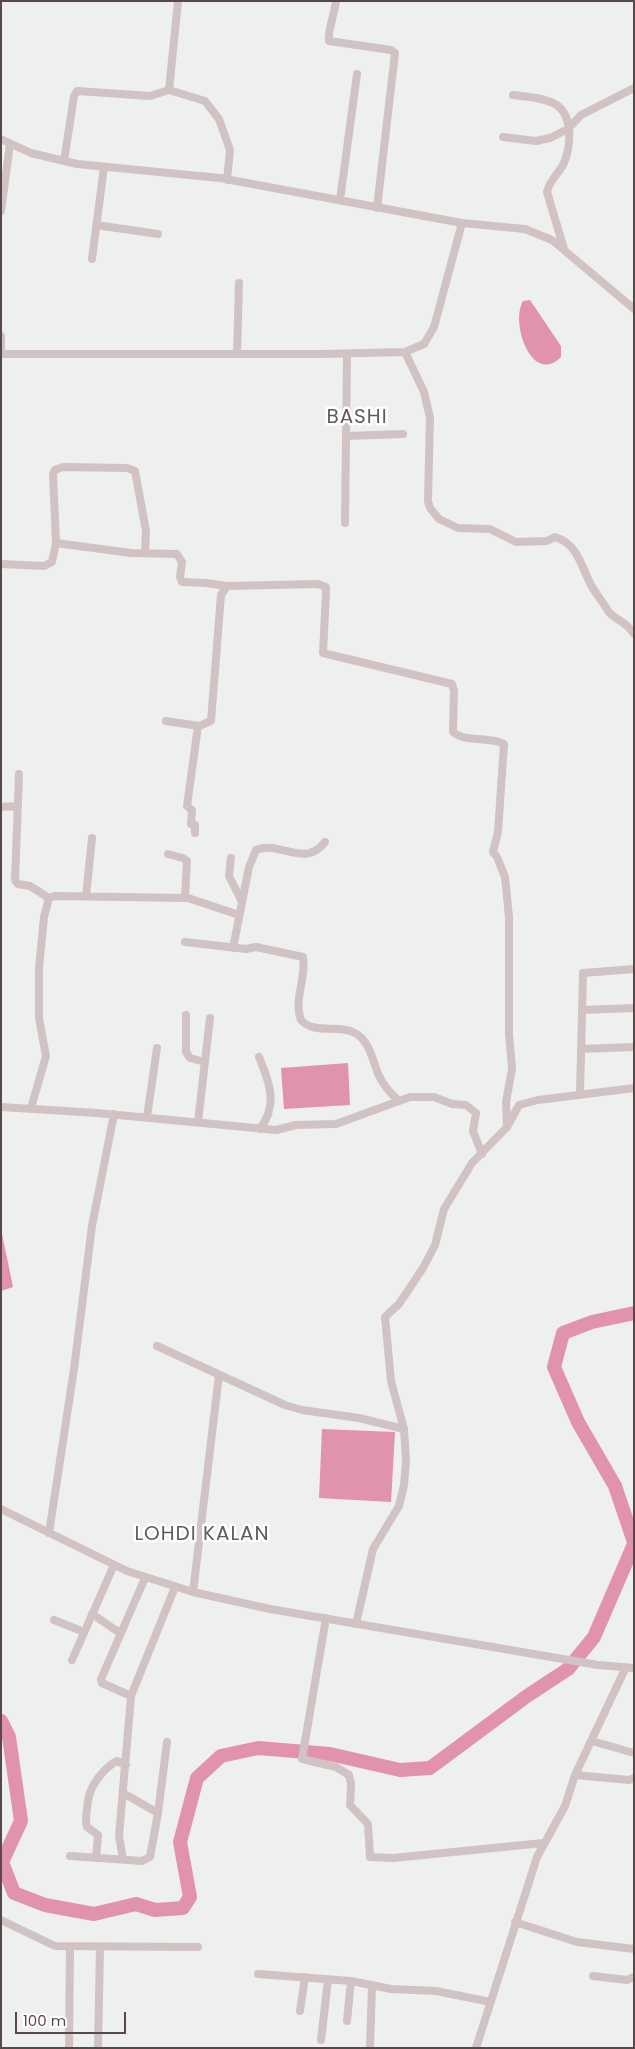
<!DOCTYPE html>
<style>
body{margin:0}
#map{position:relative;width:635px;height:2049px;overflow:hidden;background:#eef0ef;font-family:Poppins,sans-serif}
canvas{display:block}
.frame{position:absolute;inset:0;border:2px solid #594849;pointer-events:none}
.scale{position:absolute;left:15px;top:2012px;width:111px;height:22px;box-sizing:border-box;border:2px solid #594849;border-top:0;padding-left:6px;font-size:15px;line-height:18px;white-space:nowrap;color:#594849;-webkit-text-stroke:4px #fff;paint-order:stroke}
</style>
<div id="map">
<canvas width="635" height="2049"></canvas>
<div class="frame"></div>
<div class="scale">100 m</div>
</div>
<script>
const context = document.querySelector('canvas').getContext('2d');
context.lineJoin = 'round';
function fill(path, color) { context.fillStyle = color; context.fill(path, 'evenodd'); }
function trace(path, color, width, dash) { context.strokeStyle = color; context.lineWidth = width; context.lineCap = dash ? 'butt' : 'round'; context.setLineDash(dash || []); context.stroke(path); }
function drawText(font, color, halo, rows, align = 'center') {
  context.font = font + ' Poppins,sans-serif'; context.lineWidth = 5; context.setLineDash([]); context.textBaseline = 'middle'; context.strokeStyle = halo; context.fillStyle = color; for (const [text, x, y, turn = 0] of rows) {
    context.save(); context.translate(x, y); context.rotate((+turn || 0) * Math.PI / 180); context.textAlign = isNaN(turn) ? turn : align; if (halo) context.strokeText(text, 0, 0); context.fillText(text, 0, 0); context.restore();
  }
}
const water = new Path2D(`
 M530,300l31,46v11c-29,29 -51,-34 -38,-56z
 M348,1063l2,42 -66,4 -3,-41z
 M1,1229l12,58 -12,4z
 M322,1429l73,3 -4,70 -72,-4z`);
const river = new Path2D(`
 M634,1313l-42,9 -29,11 -9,34 24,55 37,64 19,56
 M1,1721l8,16 12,84 -19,41 12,31 31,12 49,9 42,-10 19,6 28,-2 7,-11 -10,-55 17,-64 24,-22 37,-8 72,6 70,16 30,-2 97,-72 41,-27 26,-32 40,-93`);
const minor = new Path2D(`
 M336,1c-1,10 -9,33 -7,40l62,9 4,3 -18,155
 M169,90l9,-89
 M513,95c13,2 30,2 42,9 19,11 16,44 8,61 -5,9 -14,16 -16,27l17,57
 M503,137l33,4 14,-3 18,-9 13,-14 53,-27
 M1,139l30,14 46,11 143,14 242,45 63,6 27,11 82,69
 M64,161l10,-65 3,-5 73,5 19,-6 36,11 14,18 11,31 -3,30
 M340,200l17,-126
 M1,211l9,-67
 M96,225l62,9
 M92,259l12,-92
 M1,336v18
 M405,352l19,40 6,26 -2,83 2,7 9,11 19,9 32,1 26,13 31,-1 8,-4c23,7 26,29 36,48 5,9 12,17 17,26 7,9 19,11 26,23
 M1,354h320l84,-2 19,-8 10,-17 28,-104
 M237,354l2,-71
 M346,436l57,-2
 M345,523l2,-169
 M56,543l75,10 46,1 5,8 -2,15 2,5 24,1 21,3
 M1,564l43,2 8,-4 4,-19 -3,-69 2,-4 8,-3 64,1 8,3 11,60 -1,22
 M166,721l33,5 12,-5 10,-126 6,-9 91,-2 8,3v6l-3,60 129,31 2,7 -1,41c13,11 36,4 51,12l-6,88 -5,20 4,5 8,20 4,40v117l3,35 -6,33 1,25
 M19,774l-4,106 3,4 12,2 19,12
 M1,807l17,-1
 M195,833v-8l-4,-1 1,-14 -5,-4 11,-80
 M168,854l15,4 4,3 -2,36 54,18
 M231,858l-2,18 13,26
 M86,896l6,-58
 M185,942l61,7 10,-2 47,10c4,21 -10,42 -2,63 13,15 38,4 54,13 15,8 18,29 24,43 5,10 11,17 19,24
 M233,948l16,-81 7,-17c25,-10 48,19 69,-8
 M583,1010l51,-2
 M186,1015v37l4,6 15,4
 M581,1049l53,-2
 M259,1057c11,26 19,48 1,72
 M580,1095l3,-122 51,-4
 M1,1107l96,6 179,17 20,-5 40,-1 74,-27h24l18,7 14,1 10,8 -3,18 9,23
 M31,1108l15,-52 -7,-38v-50l5,-51 5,-19 6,-2 132,2
 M147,1117l10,-69
 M198,1122l12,-104
 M157,1346l128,59 17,5 57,8 45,11
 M1,1509l126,62 66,21 77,17 328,56 36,3
 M49,1533l25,-164 18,-143 22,-112
 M193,1592l26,-217
 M92,1614l28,19
 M326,1618l-24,141 34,8 13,8 2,9 -1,21 18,19 2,33 23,1 150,-15
 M54,1620l30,12
 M356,1624l17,-75 26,-43 5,-21 2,-24 -2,-32 -13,-48 -6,-64 14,-13 24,-36 12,-23 9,-36 28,-46 35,-36 12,-22 19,-5 96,-12
 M72,1660l42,-95
 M131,1696l-29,-13 -1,-4 44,-101
 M592,1741l42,12
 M575,1775l54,5 5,-2
 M123,1793l35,20
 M70,1856l72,5 8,-4 8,-44 9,-71
 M96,1858l2,-23 -11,-8 -1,-4c1,-23 2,-35 18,-52 4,-4 8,-8 13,-10l9,4
 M123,1859l-4,-23 12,-140 44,-109
 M1,1920l54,26 143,1
 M515,1922l62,20 57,7
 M258,1974l93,7 40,8 45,2 55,11
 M593,1976l34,4 7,-3
 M300,2011l5,-34
 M347,2021l4,-40
 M321,2040l7,-60
 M69,2048l1,-101
 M98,2048l2,-101
 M370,2048l2,-63
 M476,2048l61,-191 28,-51 10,-31 51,-108`);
const quarterNames = [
 ["BASHI",357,418],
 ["LOHDI KALAN",202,1535]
];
fill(water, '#e192ac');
trace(river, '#e192ac', 14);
trace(minor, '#d1c2c3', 8);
context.letterSpacing = '1px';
drawText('20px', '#625b5b', '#fff', quarterNames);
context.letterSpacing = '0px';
</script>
